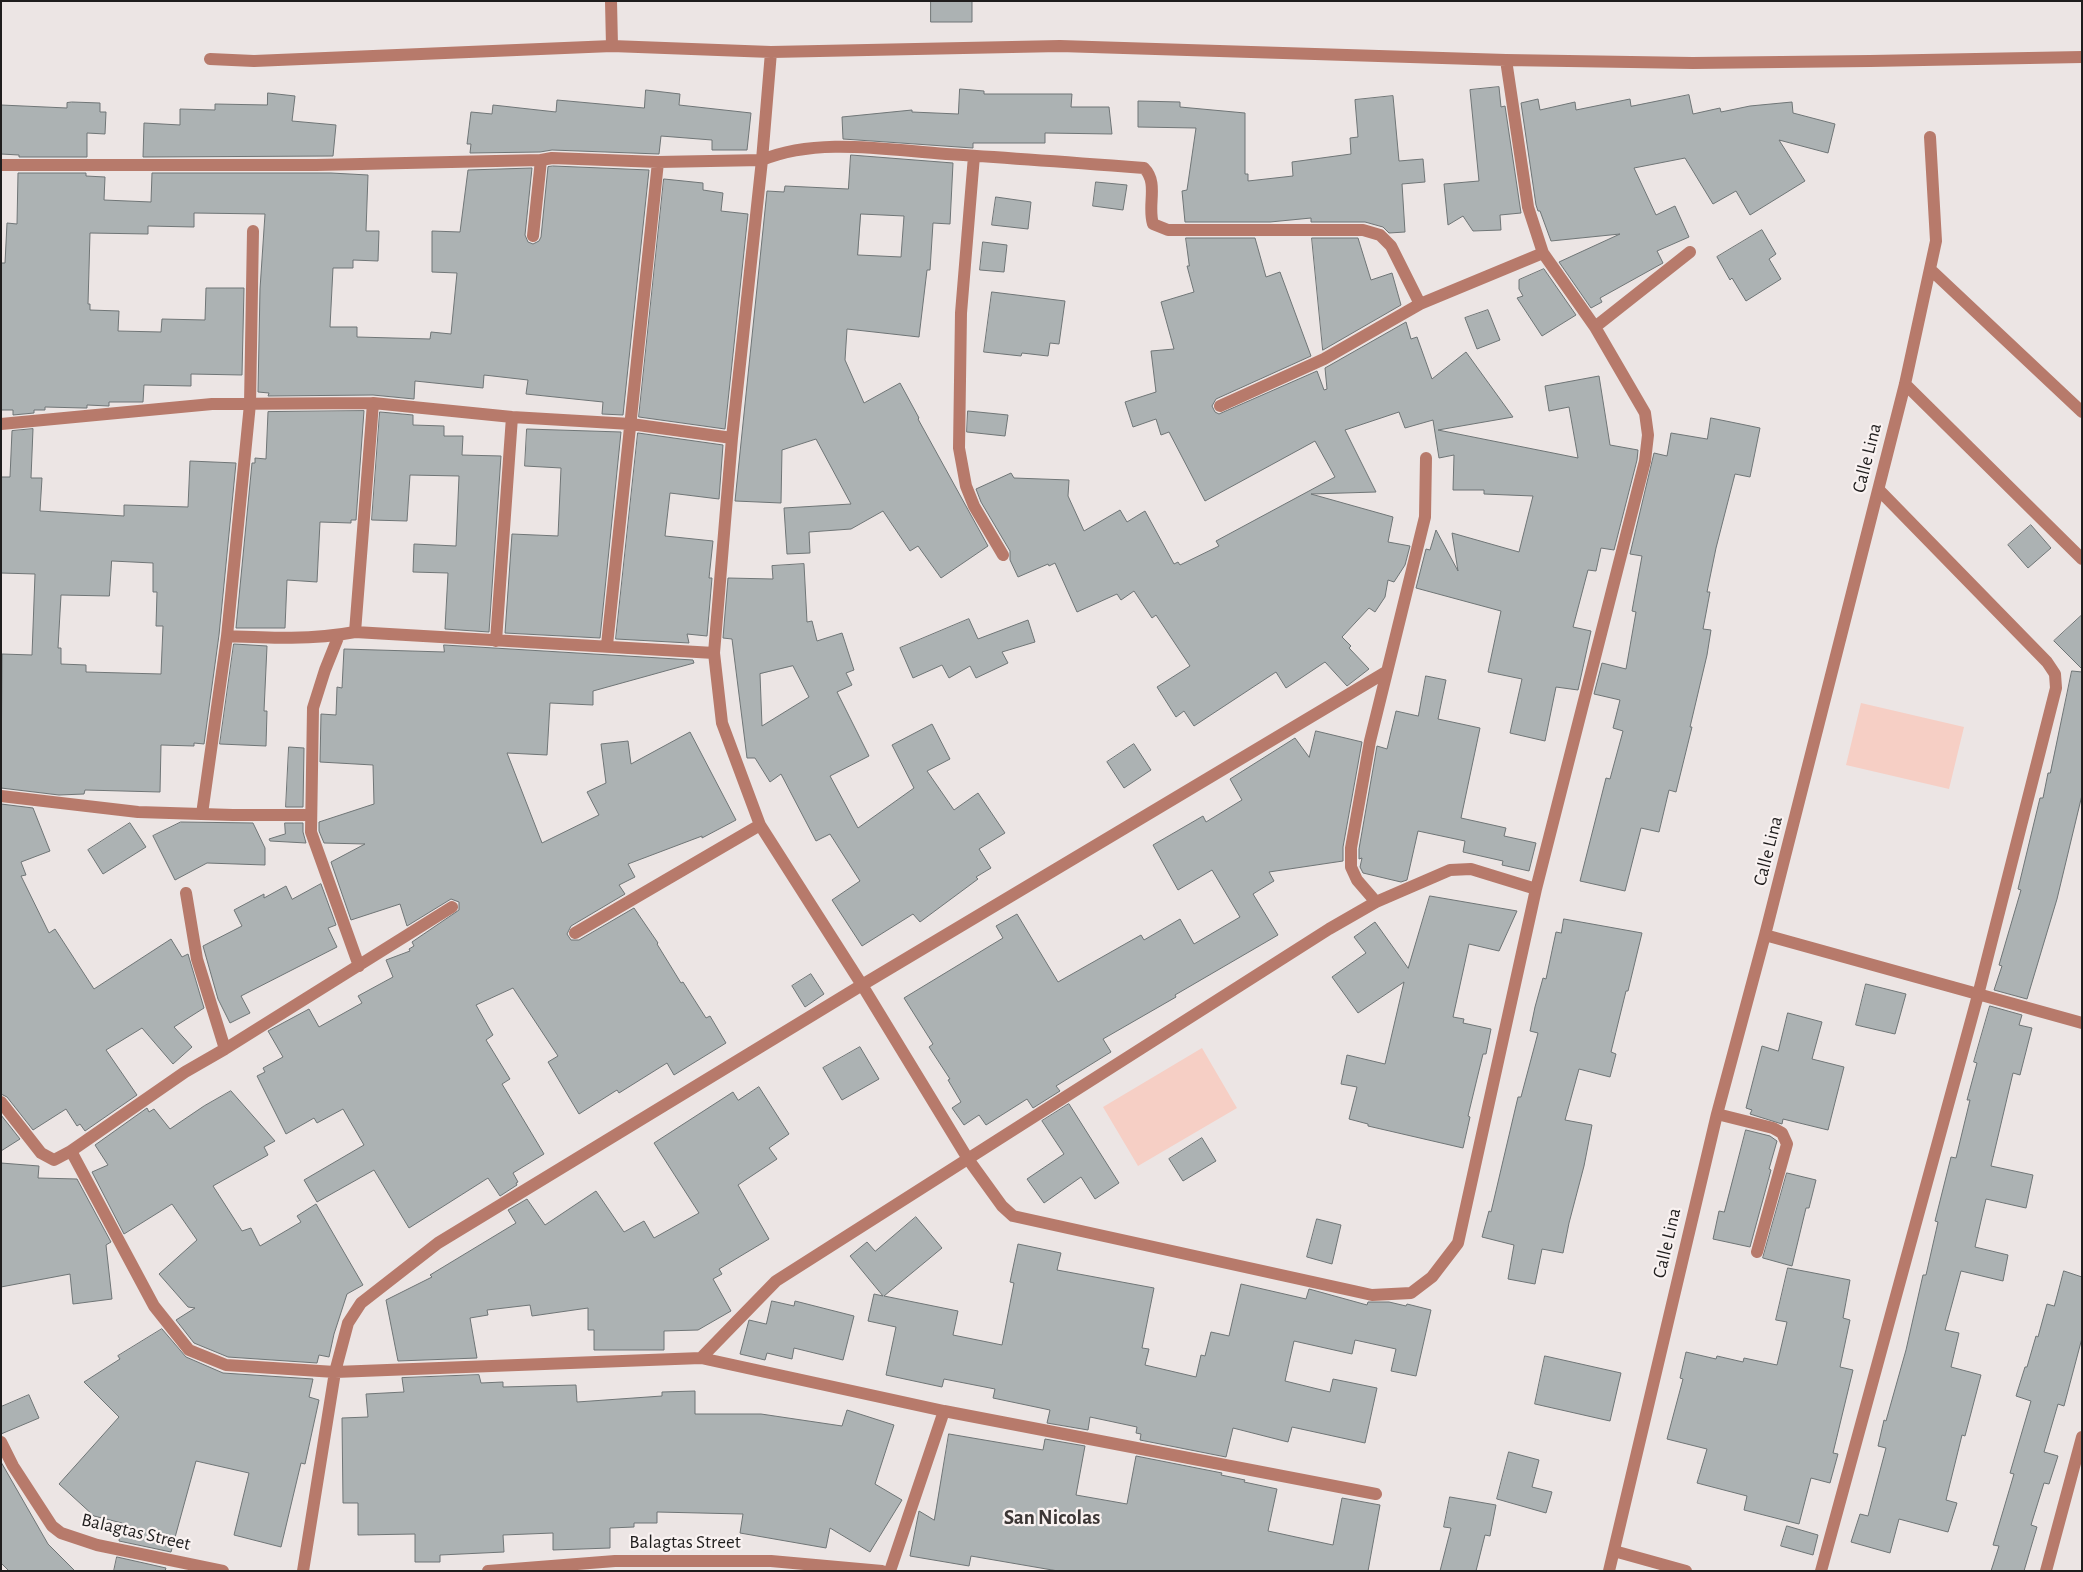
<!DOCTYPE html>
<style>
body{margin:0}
#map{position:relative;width:2083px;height:1572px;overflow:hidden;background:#ece5e4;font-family:"Alegreya Sans",sans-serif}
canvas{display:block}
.frame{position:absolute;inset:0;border:2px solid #1f1d1d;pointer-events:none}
</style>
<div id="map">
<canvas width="2083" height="1572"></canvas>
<div class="frame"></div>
</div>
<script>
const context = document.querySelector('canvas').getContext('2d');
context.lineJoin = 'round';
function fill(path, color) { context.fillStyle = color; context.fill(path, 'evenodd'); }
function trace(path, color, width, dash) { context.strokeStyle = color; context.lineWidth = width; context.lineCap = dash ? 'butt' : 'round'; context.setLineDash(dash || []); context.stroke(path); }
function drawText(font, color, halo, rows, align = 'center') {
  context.font = font + ' "Alegreya Sans",sans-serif'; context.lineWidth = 4.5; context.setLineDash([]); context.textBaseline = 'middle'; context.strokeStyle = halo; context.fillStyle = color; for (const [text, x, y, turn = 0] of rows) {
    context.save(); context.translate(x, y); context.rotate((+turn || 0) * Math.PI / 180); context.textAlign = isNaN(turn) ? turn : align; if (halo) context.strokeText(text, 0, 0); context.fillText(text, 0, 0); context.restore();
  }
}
const green = new Path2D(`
 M1861,703l103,24 -15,62 -103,-24z
 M1202,1048l35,60 -99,58 -35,-59z`);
const building = new Path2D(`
 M931,1h41v21h-41z
 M1499,87l2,20 4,-1 16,107 -21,2 1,15 -28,1 -10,-15 -15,9 -4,-41 35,-3 -9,-91z
 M960,89l24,2v3h88l-1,13h38l3,27 -67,-1v10h-72v5l-130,-9 -1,-22 70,-7v2l46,2z
 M646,90l34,4 -1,11 72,8 -4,37h-35v-10l-51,-4 -2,18 -107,-4 -12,2 -70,1 1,-9h-4l4,-32 21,2 1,-9 63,7 1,-12 87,8z
 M268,93l27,3 -3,25 44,4 -3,31 -190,1 1,-34 36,2v-16l35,1v-6l52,1z
 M1689,95l4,19 27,-6 1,4 29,-6 42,-4 1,11 42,11 -7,29 -49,-13 26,41 -55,34 -14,-24 -23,13 -28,-46 -51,10 22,47 19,-9 14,31 -32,14 6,12 -63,35 2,4 -11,6 -32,-46 61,-28 -69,7 -11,-30h-2l-2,-6 -15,-102 17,-4 2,11 35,-8 1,8 54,-11 1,7z
 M1393,96l6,65 24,-2 2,23 -23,2 3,48 -16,1 -6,-6 -18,-5h-54v-4l-41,4h-85l-3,-31 5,-1 9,-62 -58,-1v-26l42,1v5l65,6v61h3v7l45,-5 -1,-14 59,-8 -1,-16 8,-1 -3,-37z
 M72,102l28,1v9h6l-1,22 -18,-1v24h-68v-2l-18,-1v-49l66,3v-5z
 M851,155l102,8 -3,61 -17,-1 -3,47h-3l-8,67 -72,-8 -2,31 19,43 36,-20 19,35 -1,1 70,127 -47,32 -23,-32 -8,5 -27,-40 -32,18 -42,3 1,21 -23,1 -3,-46 67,-4 -35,-65 -34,11 -1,53 -46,-2 32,-310 17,1 1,-6 63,3zM861,214l43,2 -3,41 -43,-2z
 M553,166l96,4 -26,245 -21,-1 1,-12 -77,-8 2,-14 -44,-5 -1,13 -68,-7 -1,18 -41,-4 -105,1 1,-3 -11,-1 2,-103 5,-75 -71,-1v14l-46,-1v8l-58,-1 -2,71h2v6l29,1 -1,20 43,1 1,-13 43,1 1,-32h38l-2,87 -51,-1v12l-47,-1 -1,17h-34v4l-22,-1v3h-3l-39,-1v3h-11v3l-21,2v-5h-12v-147h4l2,-40 10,1 1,-51h68v3l19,1 -1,23 47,2 1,-29h179l37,2 -2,56h13l-1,30 -25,-1v8h-20l-3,59h27v10l73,2 1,-7 20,2 6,-61 -25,-1v-41l28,1 8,-62 64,-2 -7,67 3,7 5,2 6,-3 2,-4 7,-70z
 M664,179l39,4v7l20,3 -2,18 27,3 -23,215 -86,-12z
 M1096,182l31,3 -4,25 -30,-4z
 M996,197l35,5 -3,27 -36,-4z
 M1762,230l14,24 -7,5 12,20 -35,22 -14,-23 -2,2 -13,-23z
 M1186,238h69l11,39 14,-5 31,84 -95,43 -4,7 3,6 4,2 98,-43 7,19 3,-1 -2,-21 81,-46 5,17 6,-2 15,42 34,-27 47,65 -75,13 140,28 -9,-51 -20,4 -4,-25 54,-10 11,69 28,5 -1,10 -23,90 -13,-2 -5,23 -8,-1 -15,57 18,4 -13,59 -22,-3 -11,54 -35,-8 12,-54 -34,-7 13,-61 -85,-23 10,-39 4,1 6,-20 22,41 -6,-38 67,19 14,-56 -49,-2v-4h-31l1,-35 -15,3 -6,-38 -28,8 -6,-16 -54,18 31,62 -65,2 82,23 -5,25 22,4 -5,19 -11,17 -6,-2 -3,17 -10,15 -6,-4 -27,29 9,9 -2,2 20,21 -22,17 -22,-24 -39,26 -10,-16 -82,54 -10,-15 -8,6 -19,-30 33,-21 -34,-51 -4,3 -18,-27 -13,9 -4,-6 -40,18 -22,-49 -6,3 -1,-2 -30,13 -8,-17v-9l-29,-49 -5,-13 35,-16 3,5 55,2 -1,16 16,35 36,-21 7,12 18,-11 29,53 4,-2 2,3 39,-19 -3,-5 119,-64 -20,-36 -110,60 -36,-69 -8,3 -5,-16 -23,8 -8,-25 31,-10 -5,-41 23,-2 -13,-47 33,-10 -7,-26h2z
 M1312,238h46l13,42 21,-7 9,32 -78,45z
 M983,242l24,3 -3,27 -24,-2z
 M1544,269l32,46 -34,21 -25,-38 6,-2 -4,-7v-9z
 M992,292l73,9 -6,43 -9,-1 -2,13 -26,-3 -1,3 -37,-4z
 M1488,310l12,30 -23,9 -12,-31z
 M364,411l-8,109h-5v3l-31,-1 -3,60 -30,-2 -2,48h-49l16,-165h3v-5l11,1 2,-47z
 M968,411l40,4 -3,21 -38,-4z
 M380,412l33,3v10l31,1v10h19l-1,19 39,1 -12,176 -44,-3 3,-56 -35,-1 1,-28 42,2 3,-70 -49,-1 -3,46 -35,-1z
 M1711,418l49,10 -10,49 -15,-3 -19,74 -9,44h3l-7,37 8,1 -4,25 -17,72h2l-16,65 -7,-2 -10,42 -18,-4 -16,63 -45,-10 26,-103 4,1 13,-48 -10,-3 7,-28 -26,-6 8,-31 24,6 10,-57 -4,-1 10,-55 -12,-2 24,-101 13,3 4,-23 36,6z
 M33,429l-2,49h11l-2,33 84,5v-11l64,2 2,-46 46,2 -17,172 -15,109 -10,-1v3l-33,-1 -1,47 -75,-2 -1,4 -25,1 -58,-7 1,-134 30,1 3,-81 -34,-1v-96h9l2,-46zM112,561l41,2v29h4l-1,34h7l-2,48 -75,-2v-7l-25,-1v-16h-3l3,-53 48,1z
 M527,429l94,3 -21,206 -95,-5 7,-99 46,2 3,-68 -36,-2z
 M638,433l85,12 -4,54 -49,-6 -5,43 48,5 -4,37h3l-5,58 -20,-2 2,9 -73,-4z
 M2031,525l20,23 -23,20 -20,-23z
 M804,564l3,58 5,-1 5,20 25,-8 12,37 -8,3 6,12 -15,7 32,64 -39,20 28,52 56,-40 -22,-43 40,-21 18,35 -23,12 27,39 24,-17 27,40 -26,16 12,19 -15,9 2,2 -58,43 -7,-8 -51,32 -30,-46 28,-19 -30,-47 -14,7 -35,-67 -11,8 -15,-24h-8l-15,-119 -9,-1 5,-60 45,1 -1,-13zM793,666l16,31 -47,29 -2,-52z
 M2082,615v54l-28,-28z
 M969,619l9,20 50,-19 7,22 -33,10 6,11 -32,15 -6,-12 -21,12 -7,-13 -29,13 -13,-30z
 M234,644l33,2 -3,65h3l-1,35 -46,-2z
 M444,645l249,15 1,3 -101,28v14l-43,-2 -3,52 -40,-2 35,90 57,-28 -12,-23 19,-9 -5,-39 27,-3 3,23 59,-32 46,88 -34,18v-2l-74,28 7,13 -16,8 6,9 -54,32 -4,8 4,6h8l55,-32 24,35 -1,1 24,39 2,-1 23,36 4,-2 16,27 -52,32 -7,-12 -48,30 -2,-3 -38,24 -31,-52 10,-6 -45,-68 -37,17 17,30 -7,5 24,39 -8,5 42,70 -31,19 5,9 -2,1 1,2 -17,11 -12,-18 -79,50 -35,-58 -57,32 -13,-22 60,-35 -21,-36 -26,14 -3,-5 -28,16 -29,-58 8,-4 -2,-4 20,-11 -15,-26 41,-22 10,18 43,-24 -4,-7 35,-19 -7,-17 24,-9 -1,-2 5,-3 -2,-4 47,-32v-8l-8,-3 -44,27 -7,-22 -49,16 -20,-58 34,-18 -41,-1 -5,-12v-9l55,-18 -1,-39 -53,-3 1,-48 15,1 1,-28 5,1 2,-39 100,3z
 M2072,671l10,1v123l-25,104 -30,100 -33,-9 8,-24 -3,-1 22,-75 -3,-1 22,-91h3l5,-25h2z
 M1426,676l20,4 -8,39 42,9 -19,90 45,10 -2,8 32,7 -7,28 -27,-6 1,-4 -40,-9 2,-11 -47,-10 -11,49 -6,2 -38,-9 -3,-6 2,-9 -3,1v-10l18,-103 10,3 9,-38 22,5z
 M1316,731l46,11 -19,105v14l-74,11 5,9 -21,13 25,41 -103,60 1,2 -73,42 8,13 -55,34 4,5 -27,17 -6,-9 -41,26 -7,-10 -15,10 -12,-17 9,-6 -13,-22 2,-1 -21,-32 4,-3 -29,-46 99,-60 -7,-12 21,-12 41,68 83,-47 3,5 36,-21 14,25 46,-27 -28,-47 -34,20 -25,-45 50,-29 3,6 36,-22 -12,-21 65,-41 14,19z
 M1134,744l17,26 -27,18 -17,-26z
 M289,747l15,1 -1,59h-17z
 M1,804l32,4 17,43 -29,11 5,13 -5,1 28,57 6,-4 39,60 77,-50 11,18 6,-3 16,54 -30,19 18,20 -19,17 -31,-36 -36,22 31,45 -52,36 -5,-7 -3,2 -11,-17 -33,21 -26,-33 -6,-3z
 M181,822l72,1 12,25v17l-58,-2 -32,17 -22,-44z
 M130,823l16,24 -43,27 -15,-24z
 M285,823h18v9l3,11 -36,-2 -1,-2 16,-5z
 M321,884l15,41 -8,3 9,19 -96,49 9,17 -20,10 -12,-24 -15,-53 39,-20 -8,-16 30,-16v4l22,-12 6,13z
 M1430,896l87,15 -18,40 -30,-7 -16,73 11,2 -1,4 28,6 -5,25h-3l-15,62 2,1 -7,31 -95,-22v-2l-19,-5 8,-32 -16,-3 6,-29 38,9 19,-82 -46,31 -26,-36 34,-24 -12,-16 21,-15 33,46z
 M1564,919l78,14 -14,58h-2l-15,61 5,2 -6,23 -31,-8 -14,51 27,5 -8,41 -15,57 -6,30 -21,-4 -7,35 -27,-5 6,-34 -32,-8 7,-26 2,1 27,-115h3l17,-64 -8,-2 5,-24 8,-29 3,1 10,-47 5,1z
 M811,974l13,20 -19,13 -13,-21z
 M1866,984l40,10 -11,40 -39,-9z
 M1990,1006l32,9 -3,10 13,3 -12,47 -7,-2 -22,93 42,9 -7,33 -40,-9 -11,48 33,8 -5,26 -42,-10 -16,59 14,3 -8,34 30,8 -16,61 -3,-1 -16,65 11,3 -9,29 -49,-13 -9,34 -39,-11 9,-28 8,2 18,-68 -8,-2 6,-26 2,1 20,-71 17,-75h3l12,-53 -3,-1 16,-64 5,1 14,-58h-3l10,-37 -3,-1z
 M1788,1013l34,9 -10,37 32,8 -16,63 -45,-11 -1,5 -32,-10 2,-4 -6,-2 16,-62 16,5z
 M860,1047l19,32 -37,21 -19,-32z
 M759,1087l30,47 -20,14 8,11 -39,26 31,54 -50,30 3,5 -9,5 18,32 -33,19 -34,1v19h-70v-20h-6v-22l-56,8 -2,-11 -43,5 1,5 -18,3 7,40 -79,3 -12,-61 46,-23 -2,-2 86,-52 -8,-13 19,-11 18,26 51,-34 28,41 20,-11 10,17 45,-25 -45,-70 79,-51 5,8z
 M231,1091l44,50 -11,6 4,8 -55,31 29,45 9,-3 9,18 41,-24 -4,-6 19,-12 47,81 -16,9 -13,40 -5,23 -10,-2 -2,8 -89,-6 -34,-14 -18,-23 19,-12 -7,-1 -29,-33 38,-34 -25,-36 -48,30 -32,-62 16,-7 -13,-20 52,-37 2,4 5,-3 16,20 34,-23z
 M1069,1104l50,79 -24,16 -14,-22 -37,26 -17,-24 37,-25 -22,-33z
 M1,1115l19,24 -19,12z
 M1746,1130l24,6 7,5 -8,28 2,1 -21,77 -37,-8 6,-28 5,1z
 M1202,1138l14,23 -33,20 -14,-22z
 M1,1163l38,3 -1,12 39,1 34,63 -5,3 6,54 -39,5 -3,-30 -69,13z
 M1787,1173l29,7 -7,28h-3l-14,58 -29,-8z
 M916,1217l26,31 -58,48 74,15 -5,24 49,10 12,-62 -4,-1 8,-38 43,9 -4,17 97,18 -12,60 7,1 -4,16 51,12 5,-22 4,1 6,-24 18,4 12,-52 65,15 3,-10 58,16 1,-3h21l17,4 1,-2 24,6 -15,66 -25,-5 5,-22 -41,-9 -3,14 -58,-13 -9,40 45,11 3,-13 44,9 -12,55 -73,-16 -4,15 -55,-14 -7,29 -86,-17 1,-6 -5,-1 1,-6 -47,-10 -2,13 -41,-7 3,-13 -57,-12 2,-9 -51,-10 -2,8 -56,-12 10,-48 -28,-6 6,-27 9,2 -33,-40 17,-14 8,9z
 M1317,1219l24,6 -9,39 -25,-7z
 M1788,1268l62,12 -7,38 7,2 -10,47 13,3 -20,83 5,1 -8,29 -19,-5 -12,46 -55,-14 3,-14 -50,-13 10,-34 -40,-10 16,-60 -3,-1 6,-26 30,7 1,-3 26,6 1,-4 33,7 10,-43 -11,-2z
 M2064,1271l18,6v61l-18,68 -6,-2 -14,48 14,4 -9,28 -5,-1 -13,42 6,2 -13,44h-33l8,-25 -6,-1 21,-71 -4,-1 21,-72 -15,-5 9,-29h2l9,-31 2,1 9,-33 7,2z
 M772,1301l22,5 1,-5 59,15 -11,44 -49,-12 -2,11 -25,-6 -2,7 -25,-6 9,-34 17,4z
 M162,1329l24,28 37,16 90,6 -4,18 10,3 -14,64 -4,-1 -20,84 -47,-12 15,-62 -53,-12 -25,91 -52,-11 3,-18 -28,-7 -35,-32 60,-67 -35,-35 36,-23 -2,-3z
 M1545,1356l76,17 -11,48 -75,-17z
 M479,1375l2,8 22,-1v5l73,-2 1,17 85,-6v-4l33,-1v23h66l81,12 5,-16 47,15 -19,59 27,16 -32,52 -40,-24 -4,20 -86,-15 3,-19 -86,-2v11h-23v4l-24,1v20l-57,2v-17l-50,2 1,17 -64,3v7h-25v-28l-57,1v-32h-15l-1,-85 26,-1 -2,-23 38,-2 -2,-14z
 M29,1395l10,23 -38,16v-27z
 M949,1434l94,16 2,-11 40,7 -9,49 51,9 9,-48 86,17 -1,2 24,5 -1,2 33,7 -9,42 65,14 9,-47 38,7 -12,66h-310l-87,-15 -2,10 -59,-10 9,-45 15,9z
 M1509,1452l30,8 -7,27 20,5 -6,21 -49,-14z
 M1,1462l47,82 27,27h-66l-8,-8z
 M1450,1497l46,8 -6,31 -5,-1 -9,36h-36l11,-43 -7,-1z
 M1787,1526l31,9 -5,20 -32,-9z
 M117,1557l49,11 -1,3h-51z`);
const street = new Path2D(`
 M611,1l1,45
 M771,52l-9,108c56,-23 125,-10 184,-6 66,4 132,9 198,14 15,15 3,37 9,56l15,6h195l17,5 11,11 29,58
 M210,59l44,2 358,-15 159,6 289,-6 446,14 187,3 177,-2 212,-4
 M974,156l-13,157 -2,135 7,38 8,20 29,49
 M1,165h315l225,-5
 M253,231l-3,173 -23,232c43,2 86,4 128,-4l359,21
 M533,236l8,-76 11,-2 106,4 104,-2 -30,278 -18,215 8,70 38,102 102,160 106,174 34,47 11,10 359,79 39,-2 21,-16 26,-34 78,-354 109,-428 3,-26 -3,-22 -50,-86 -52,-74 -15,-46 -22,-147
 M1931,270l151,142
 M1595,327l95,-75
 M1905,384l177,175
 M1220,406l104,-47 96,-55 123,-51
 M1,424l211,-20 161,-1 139,14 119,7 101,14
 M355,632l18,-229
 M339,635l-14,35 -12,38 -2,124 48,134
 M496,641l16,-224
 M607,645l51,-483
 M1,796l137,16 95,3h78
 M202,814l25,-178
 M186,893l11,66 28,90
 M1376,902l-19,-22 -6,-13v-19l19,-107 55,-224 1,-59
 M452,907l-227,142 -40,23 -114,79 83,155 35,44 37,15 109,7 366,-14 243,53 432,83
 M575,933l185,-108
 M1765,935l317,88
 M1,1102l40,51 13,7 17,-9
 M1717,1114l56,14 9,5 5,11 -30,108
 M701,1358l75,-77 553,-352 47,-27 74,-32 21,-1 65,20
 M1,1442l12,24 39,60 9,7 36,12 126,26
 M1614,1551l72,20
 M303,1571l32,-199 13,-49 13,-20 77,-60 424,-258 524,-313
 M488,1571l127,-10h156l111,10
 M890,1571l54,-160
 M1609,1571l108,-457 48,-179 140,-551 31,-143 -6,-104
 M1821,1571l157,-576 78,-307 -1,-14 -8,-12 -168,-172
 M2046,1571l36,-134`);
const streetNames = [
 ["Calle Lina",1867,458,-76],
 ["Calle Lina",1768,851,-76],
 ["Calle Lina",1667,1243,-77],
 ["Balagtas Street",136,1532,13],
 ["Balagtas Street",685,1542]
];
const quarterNames = [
 ["San Nicolas",1052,1518]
];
fill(green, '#f6cfc5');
fill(building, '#acb2b3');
trace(building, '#6f7576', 1);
trace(street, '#b77a6b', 12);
drawText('19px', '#1f1d1d', '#f9f2f1', streetNames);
drawText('bold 21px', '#3b3635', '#f9f2f1', quarterNames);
</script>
